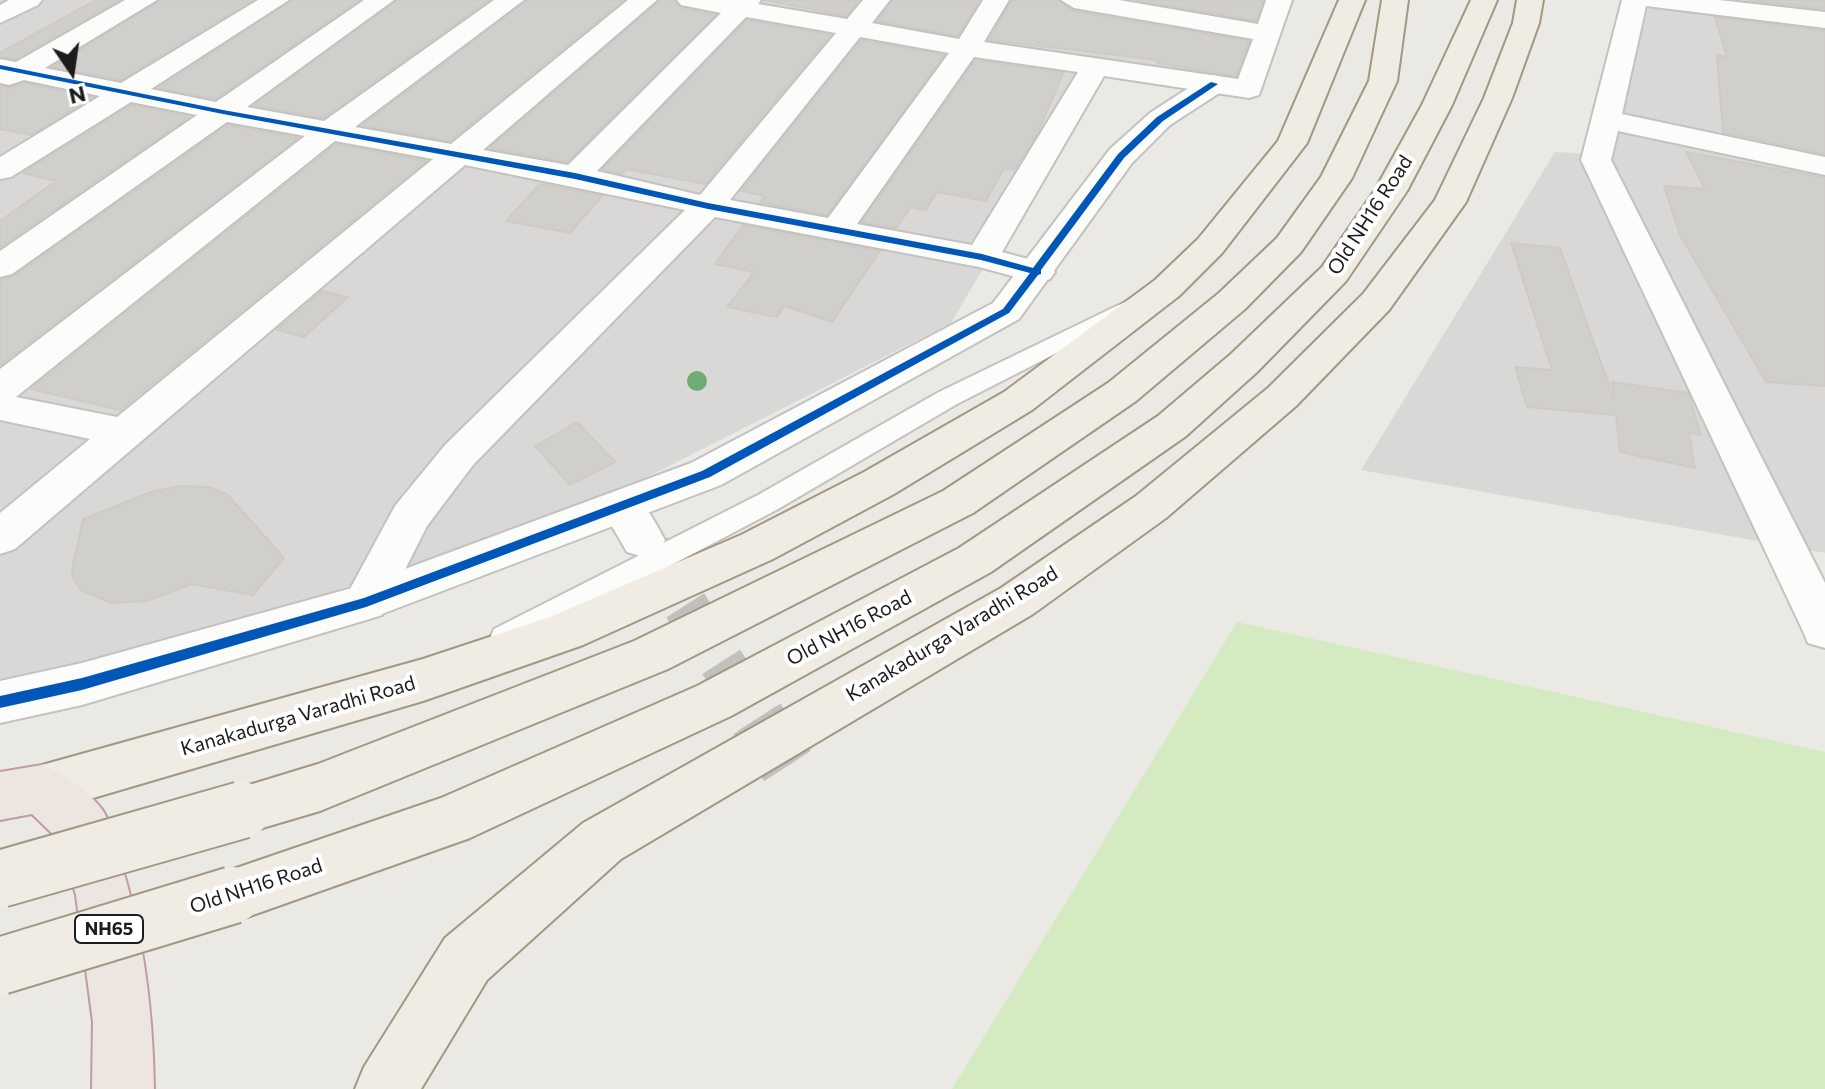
<!DOCTYPE html>
<style>
body{margin:0}
#map{position:relative;width:1825px;height:1089px;overflow:hidden;background:#ebe9e4;font-family:Commissioner,sans-serif}
canvas{display:block}
.north{position:absolute;left:32px;top:32px;width:80px;height:80px;-webkit-text-stroke:6px #fff;paint-order:stroke;rotate:167deg;font-size:22px;font-weight:700;line-height:32px;text-align:center;color:#1c1c1c}
.north::after{content:'';display:block;margin:auto;width:28px;height:36px;background:#1c1c1c;clip-path:polygon(50% 0,100% 100%,50% 72%,0 100%)}
</style>
<div id="map">
<canvas width="1825" height="1089"></canvas>
<div class="north">N</div>
</div>
<script>
const context = document.querySelector('canvas').getContext('2d');
context.lineJoin = 'round';
function fill(path, color) { context.fillStyle = color; context.fill(path, 'evenodd'); }
function trace(path, color, width, dash) { context.strokeStyle = color; context.lineWidth = width; context.lineCap = dash ? 'butt' : 'round'; context.setLineDash(dash || []); context.stroke(path); }
function drawText(font, color, halo, rows, align = 'center') {
  context.font = font + ' Commissioner,sans-serif'; context.lineWidth = 8; context.setLineDash([]); context.textBaseline = 'middle'; context.strokeStyle = halo; context.fillStyle = color; for (const [text, x, y, turn = 0] of rows) {
    context.save(); context.translate(x, y); context.rotate((+turn || 0) * Math.PI / 180); context.textAlign = isNaN(turn) ? turn : align; if (halo) context.strokeText(text, 0, 0); context.fillText(text, 0, 0); context.restore();
  }
}
const residential = new Path2D(`
 M0,0h1279l-39,91 -138,-26 -151,258 -341,173 -560,193 -50,7z
 M1650,0h175v553l-464,-83 194,-318 56,3z`);
const grass = new Path2D(`
 M1237,622l588,130v337h-873z`);
const building = new Path2D(`
 M96,0h23l-104,59 -15,-3v-3z
 M160,0h92l-132,80 -67,-13z
 M292,0h67l-144,99 -56,-11z
 M397,0h92l-166,118 -69,-13z
 M527,0h96l-173,141 -88,-16z
 M660,0h14l6,8 35,7 -148,147 -77,-14z
 M764,0h95l-13,16z
 M893,0h86l-21,36 -81,-15z
 M1012,0h46l15,11 176,30 -13,35 -79,-13 1,-3 -169,-20z
 M1137,0h126l-7,21z
 M1746,0h79v9z
 M1715,17l110,14v123l-102,-22 -6,-77 10,2z
 M747,20l83,15 -125,149 -79,-15 -4,5 -19,-5z
 M861,40l83,15 -117,160 -67,-13 5,-6 -24,-5z
 M975,60l88,13 -24,57 -25,40 -10,-2 -18,33 -49,-9 -11,18 -15,-3 -15,21 -34,-6z
 M24,83l68,14 -61,38 -31,-6v-43l10,2z
 M132,105l57,12 -189,130v-26l56,-40 -33,-8z
 M228,125l70,13 -298,227v-85l14,-4z
 M336,144l90,17 -306,249 -89,-21z
 M1686,152l139,26v208l-59,-4 -86,-147 -16,-49 41,3z
 M540,184l62,12 -32,37 -64,-12z
 M743,225l137,26 -48,71 -48,-16 -7,11 -50,-10 27,-35 -39,-8z
 M1511,243l49,5 54,151 -2,-17 76,11 13,42 -12,-2 6,35 -75,-16 -4,-37 -89,-8 -12,-40 37,3z
 M322,291l26,6 -44,40 -27,-7z
 M577,422l38,40 -45,23 -35,-39z
 M181,486l28,1 18,7 57,64 -31,37 -62,-11 -44,17 -36,2 -30,-13 -8,-12 -1,-9 11,-50 68,-27z`);
const tertiaryTunnelFar1 = new Path2D(`
 M649,549l110,172`);
const tertiaryTunnel = new Path2D(`
 M757,719l35,54`);
const service = new Path2D(`
 M1129,300l11,7 -3,5 -180,92 -179,105 -262,138 -11,3 -11,-3 -4,-9 4,-9 264,-134 181,-103z`);
const minor = new Path2D(`
 M9,0h33l-4,5 -38,18v-18z
 M125,0h32l-112,68 76,15 137,-83h31l-138,89 65,13 148,-102h30l-147,107 77,14 170,-121h30l-169,127 96,17 177,-144h29l-174,150 85,15 153,-152 -40,-8 -4,-5h84l-3,4 89,15 16,-19h27l-18,23 87,16 24,-39h26l-25,42 254,37 15,-40 -179,-31 -13,-8h58l139,24 8,-24h26l-33,95 -10,3 -145,-22 -102,176 48,13 5,7 -5,7 -12,4 -59,-16 -264,-50 -242,248 -46,61 -45,89 -16,5 -16,-5 -7,-13 52,-96 50,-61 240,-235 -220,-45 -450,384 -15,5v-41l90,-74 -90,-19v-51l305,-233 -78,-14 -215,152 -12,3v-26l197,-136 -66,-13 -120,75 -11,2v-22l100,-61 -76,-16 -15,5 -9,-2v-24l16,3zM746,17l90,16 -136,162 -103,-24zM860,37l89,16 -121,165 -98,-18zM974,57l104,15 -106,173 -115,-21zM335,141l98,18 -316,258 -101,-20z
 M1622,0h97l106,12v16l-179,-22 -24,108 203,43v18l-207,-44 -7,29 214,423v65l-17,-5 -6,-14 -221,-469z
 M621,490c22,7 33,30 44,50l-6,12 -16,5 -16,-5 -27,-46 6,-11z`);
const tertiary = new Path2D(`
 M1214,75l10,3 4,6 -4,6 -54,35 -38,38 -113,156 -298,166 -355,135 -284,85 -82,18v-42l82,-18 277,-77 332,-123 302,-160 117,-154 40,-36 54,-35z`);
const primary = new Path2D(`
 M1339,0h26l-58,143 -85,110 -43,43 -147,114 -138,84 -121,65 -190,86 -160,56 -381,112 -18,-7 -8,-17 8,-17 18,-7 381,-106 127,-42 191,-82 123,-63 140,-80 151,-112 43,-41 80,-98z
 M1382,0h26l-11,81 -45,97 -51,74 -56,57 -109,92 -163,112 -305,156 -348,142 -78,23 -19,-7 -7,-17 7,-17 95,-29 316,-123 309,-150 165,-108 111,-90 58,-55 44,-61 48,-96z
 M1471,0h26l-45,105 -45,86 -61,90 -89,91 -71,64 -195,136 -260,144 -261,122 -237,84 -20,-8 -8,-19 8,-19 228,-78 256,-112 262,-138 199,-132 73,-62 91,-87 53,-77 47,-85z
 M1517,0h26l-4,23 -27,75 -46,104 -77,108 -93,96 -130,112 -133,96 -412,245 -134,121 -66,109h-66l9,-22 81,-129 138,-115 418,-235 135,-92 132,-108 95,-94 72,-94 49,-102 29,-75z`);
const trunk = new Path2D(`
 M42,765c22,8 44,25 59,43 9,12 13,31 17,46 25,76 35,155 36,235h-62l1,-67 -17,-127 -16,-54 -28,-27 -32,6v-48z`);
const primaryBridge = new Path2D(`
 M0,879l242,-69
 M0,966l233,-71`);
const cycleway = new Path2D(`
 M0,65l223,45 352,63 133,30 274,51 51,14 85,-114 39,-37 54,-35 7,2 -55,37 -39,37 -83,112v4l-3,1 -29,38 -299,164 -344,130 -284,83 -82,18v-12l82,-18 282,-80 338,-127 301,-162 27,-36 -49,-13 -273,-51 -133,-30 -352,-65 -223,-45z`);
const trees = [
 [697,381]
];
const shields = [
 [109,929,68]
];
const shieldNames = [
 ["NH65",109,929]
];
const streetNames = [
 ["Old NH16 Road",1370,215,-57],
 ["Old NH16 Road",849,628,-28],
 ["Kanakadurga Varadhi Road",952,634,-31],
 ["Kanakadurga Varadhi Road",298,716,-16],
 ["Old NH16 Road",256,886,-18]
];
fill(residential, '#dad8d6');
fill(grass, '#d4eac1');
fill(building, '#d1cfcb');
trace(building, '#cecbc5', 2);
trace(tertiaryTunnelFar1, '#c2c0bc', 45, [45, 22]);
trace(tertiaryTunnel, '#c2c0bc', 56, [56, 28]);
trace(service, '#c3c2c0', 4);
trace(minor, '#c3c2c0', 4);
trace(tertiary, '#c3c2c0', 4);
trace(primary, '#a19881', 4);
trace(trunk, '#c19ba3', 4);
fill(service, '#fcfcfb');
fill(minor, '#fcfcfb');
fill(tertiary, '#fcfcfb');
fill(primary, '#f0ece3');
fill(trunk, '#ece5e0');
trace(primaryBridge, '#a19881', 60, []);
trace(primaryBridge, '#f0ece3', 56);
fill(cycleway, '#0057b8');
context.fillStyle = '#6fac75';
for (const [x, y] of trees) { context.beginPath(); context.arc(x, y, 10, 0, 2 * Math.PI); context.fill(); }
for (const [x, y, w] of shields) { const box = new Path2D(); box.roundRect(x - w / 2, y - 14, w, 28, 6); context.fillStyle = '#fff'; context.fill(box); trace(box, '#1c1c1c', 2); }
drawText('bold 18px', '#1c1c1c', null, shieldNames);
drawText('20px', '#1c1c1c', '#fff', streetNames);
</script>
